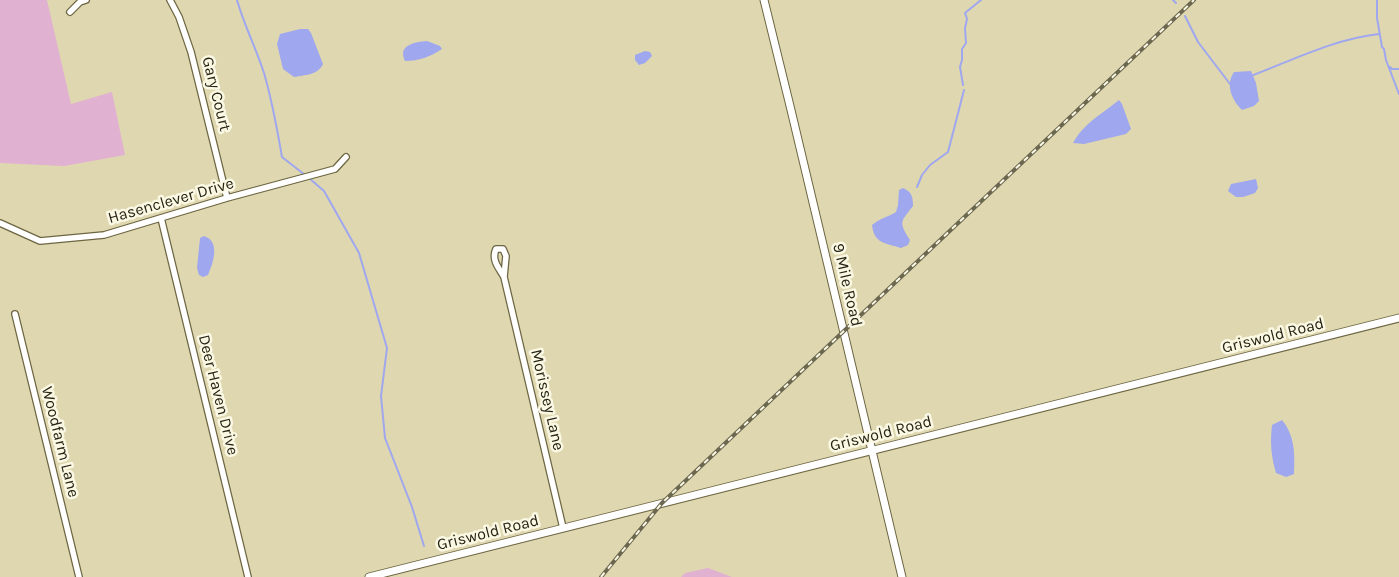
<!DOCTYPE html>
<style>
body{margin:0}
canvas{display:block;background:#dfd7b0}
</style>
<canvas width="1399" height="577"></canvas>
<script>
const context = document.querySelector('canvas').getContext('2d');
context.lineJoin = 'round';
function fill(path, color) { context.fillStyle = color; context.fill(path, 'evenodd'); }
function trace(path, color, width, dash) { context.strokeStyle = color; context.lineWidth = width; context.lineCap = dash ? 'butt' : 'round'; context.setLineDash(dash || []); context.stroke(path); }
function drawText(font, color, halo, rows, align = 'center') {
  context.font = font + ' Karla,sans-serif'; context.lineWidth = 5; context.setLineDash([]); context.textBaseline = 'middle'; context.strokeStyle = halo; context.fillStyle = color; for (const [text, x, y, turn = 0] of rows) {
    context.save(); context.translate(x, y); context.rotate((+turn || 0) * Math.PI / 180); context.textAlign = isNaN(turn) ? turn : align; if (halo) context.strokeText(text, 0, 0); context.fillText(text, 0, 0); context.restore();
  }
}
const green = new Path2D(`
 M0,0h47l24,104 41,-12 13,63 -61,11 -64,-3z
 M708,568l24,9h-51l4,-4z`);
const water = new Path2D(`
 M300,29h8l3,4 12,31c-5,11 -18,11 -29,13l-11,-8 -6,-25 3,-10z
 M427,41l13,5 2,3c-12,8 -23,12 -37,12 -8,-16 10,-19 22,-20z
 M645,51l5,1 2,4 -7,7 -6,2 -4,-5v-5z
 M1251,71l5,12 3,18 -5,5 -12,4c-10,-10 -17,-25 -8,-38z
 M1119,100l3,4 9,25 -5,5 -42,10 -11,-1c11,-20 29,-29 46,-43z
 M1256,179l2,9 -3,5 -12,4h-7l-8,-6 3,-7z
 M903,188c9,4 10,9 10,18 -12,16 -15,15 -3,34l-2,5 -7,3c-15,-5 -27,-4 -29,-23 8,-7 16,-8 24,-13l2,-7 1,-15z
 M204,236c17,5 9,28 4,39l-5,2 -4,-2 -2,-7 3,-30z
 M1282,420c13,16 13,34 12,54l-8,3 -10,-4c-5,-17 -6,-31 -4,-48z`);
const stream = new Path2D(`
 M237,0c7,25 19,48 27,73 8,27 13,55 18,84l23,18
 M1173,0l3,3
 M1377,0v18l5,29 2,2 2,11 13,34
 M1185,16l13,26 32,42 3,-1
 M1390,67l2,2h7
 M1251,76c42,-16 83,-37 128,-42
 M963,85l-3,-18 2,-7v-11l4,-6 -1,-15 2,-9 -2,-6 16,-13
 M309,178l15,13 35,62 28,95 -6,48 4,42 27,69 12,39
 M917,187l5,-12 8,-10 18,-13 16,-62`);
const minor = new Path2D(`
 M170,0l9,17 12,35 36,146
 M70,12l10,-10 6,-2
 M161,218l87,359
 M0,223l40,18 64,-6 123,-37 108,-29 11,-12
 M504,277l2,-21 -3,-7h-7c-5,11 3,19 8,28l59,251
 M15,314l64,263`);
const tertiary = new Path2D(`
 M764,0l27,110 111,467
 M369,577l1030,-259`);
const rail = new Path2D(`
 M601,577l61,-74 532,-503`);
const streetNames = [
 ["Gary Court",216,94,76],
 ["Hasenclever Drive",171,201,-16],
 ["9 Mile Road",847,285,77],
 ["Griswold Road",1273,336,-14],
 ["Deer Haven Drive",218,395,76],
 ["Morissey Lane",547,400,77],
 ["Griswold Road",881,434,-14],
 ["Woodfarm Lane",60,442,76],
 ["Griswold Road",488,533,-14]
];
fill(green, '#e1b1d2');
fill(water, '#9fa7ef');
trace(stream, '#9fa7ef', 2);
trace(minor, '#6d6642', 8);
trace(tertiary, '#6d6642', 9);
trace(minor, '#fff', 5.5);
trace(tertiary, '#fff', 7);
trace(rail, '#6c674f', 4);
trace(rail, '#fbf8e4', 2, [5.5]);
drawText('16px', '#272415', '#fbf8e4', streetNames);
</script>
